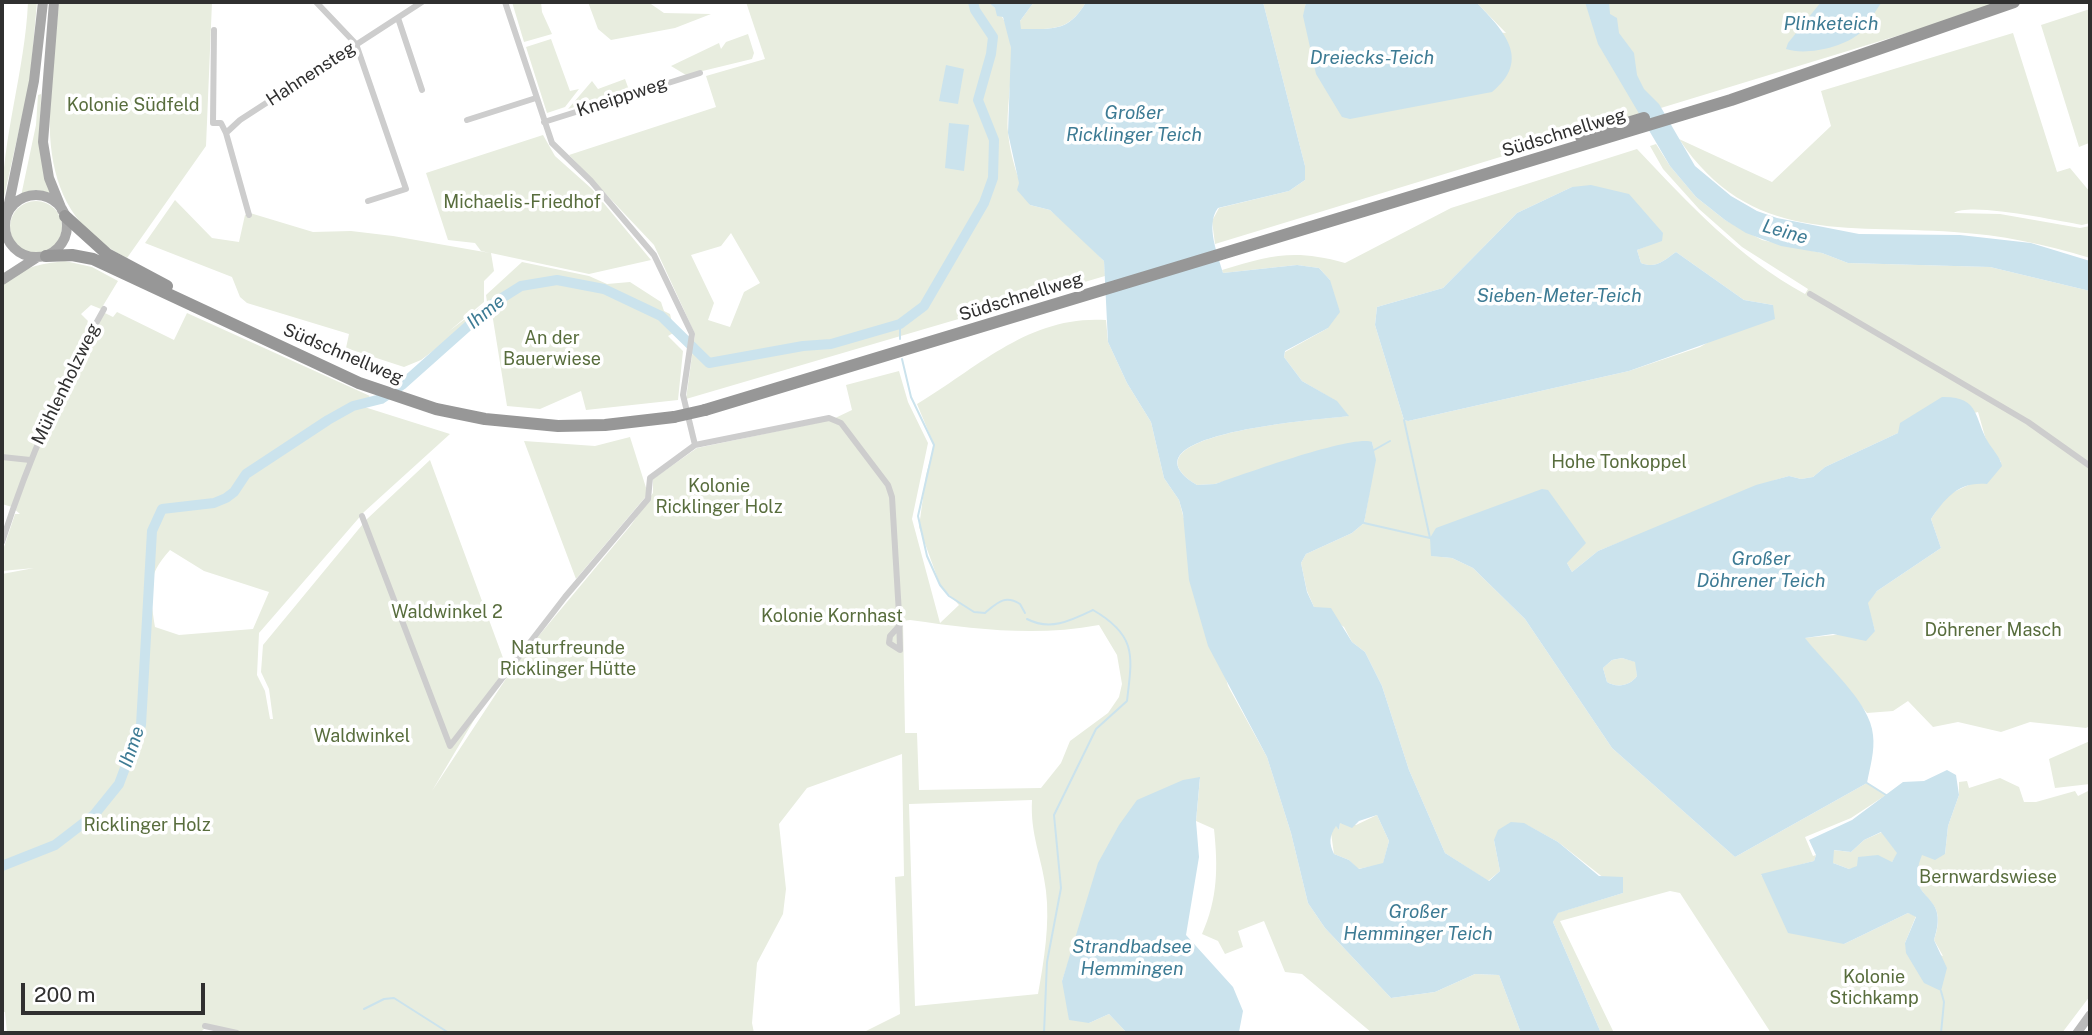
<!DOCTYPE html>
<meta charset="utf-8">
<style>
body{margin:0}
#map{position:relative;width:2092px;height:1035px;overflow:hidden;background:#fff;font-family:"Public Sans",sans-serif}
canvas{display:block}
.frame{position:absolute;inset:0;border:4px solid #303030;pointer-events:none}
.scale{position:absolute;left:21px;top:983px;width:184px;height:32px;box-sizing:border-box;border:4px solid #303030;border-top:0;padding-left:9px;font-size:21px;line-height:24px;white-space:nowrap;color:#303030;-webkit-text-stroke:5px #fff;paint-order:stroke}
</style>
<div id="map">
<canvas width="2092" height="1035"></canvas>
<div class="frame"></div>
<div class="scale">200 m</div>
</div>
<script>
const context = document.querySelector('canvas').getContext('2d');
context.lineJoin = 'round';
function fill(path, color) { context.fillStyle = color; context.fill(path, 'evenodd'); }
function trace(path, color, width, dash) { context.strokeStyle = color; context.lineWidth = width; context.lineCap = dash ? 'butt' : 'round'; context.setLineDash(dash || []); context.stroke(path); }
function drawText(font, color, halo, rows, align = 'center') {
  context.font = font + ' "Public Sans",sans-serif'; context.lineWidth = 7; context.setLineDash([]); context.textBaseline = 'middle'; context.strokeStyle = halo; context.fillStyle = color; for (const [text, x, y, turn = 0] of rows) {
    context.save(); context.translate(x, y); context.rotate((+turn || 0) * Math.PI / 180); context.textAlign = isNaN(turn) ? turn : align; if (halo) context.strokeText(text, 0, 0); context.fillText(text, 0, 0); context.restore();
  }
}
const green = new Path2D(`
 M28,2h9l-7,79 -28,125c0,-69 23,-135 26,-204z
 M59,2h153l-6,144 -79,112c-105,-52 -75,-162 -68,-256z
 M512,2h29l1,10 10,22 -28,8z
 M588,2h60l16,11 47,1 -36,14 -64,12 -13,-11z
 M746,2h242c39,27 17,89 20,130 2,25 11,51 22,73l20,5 29,25 25,26 1,15 -419,123 9,-65 -41,-89 -85,-90 147,-48 -10,-31 59,-17zM731,233l29,50 -16,9 -14,35 -22,-7 6,-17 -23,-48 30,-9z
 M1034,2h52c-17,30 -34,27 -66,27v-8z
 M1263,2h43l-2,14 202,17 -30,-31 529,1 -790,241 -3,-23 7,-13 70,-17 16,-11v-14z
 M2090,9v137l-1,-3 -10,4 -38,-122z
 M2013,33l44,139 13,-4 20,24v31l-8,2c-24,-4 -111,-23 -128,-12l46,1 80,14 10,-2v32c-45,-14 -89,-23 -136,-26 -109,-8 -204,13 -275,-93l93,43 59,-56 -10,-35z
 M748,34l6,19 -2,6 -66,16 -15,-9 48,-23 2,6 5,-7z
 M551,39l19,52 9,-2 -14,18 -18,6 -21,-66z
 M625,79l4,11 -61,19 24,-28 6,8z
 M41,94l-1,50 12,52c-21,-8 -12,-7 -31,0l15,-71 2,-30z
 M543,135l12,21 37,33 59,71 -62,14 -98,-21 3,18 -10,10v21l-36,30 39,-30 -1,-7 36,-33 67,14 18,8 23,-2 31,20 3,9 6,3 3,12 -25,-18 -44,-21 -47,-9 -37,7 -99,75 -17,7 -58,-19 3,-14 -102,-31 -7,-6 -8,-20 -87,-34 30,-43 37,38 27,4 6,-27 5,-2 63,19 38,-1 42,5 97,17 -9,-2 -6,-8 -27,-3 -22,-67z
 M1656,144l14,22 26,31 29,23 37,20 60,13 26,10 142,4 100,24v435l-4,2 -56,-6 -29,10 -43,-10 -25,5 -25,-26 -15,10 -26,2 -63,-75 71,-7 -8,-28 10,-12 64,-43 -10,-29 16,-24 26,-12 28,-21 -15,-22 -8,-28 -80,21 -73,34 -12,10 -12,2 -12,-3 -14,4 -177,71 -26,21 -5,-9 -136,-7 21,2 21,10 52,51 87,129 123,109 132,-74 19,12 -35,23 -46,19 8,19 3,-1 -2,6 -53,14 83,69 64,-31 8,3 -11,27 38,13 -9,-16c18,-51 -31,-34 -13,-85l24,-1 3,-28 11,-31v-13l8,-1 2,7 31,-10 19,9 5,15h12l39,-11 3,5 12,-6v206l-28,37h-291l-91,-140 -10,-2 -110,30 54,112h-13l-48,-111 4,-9 66,-20 -65,-51 -31,-17 -33,15 6,31 -12,10 -43,-28 -36,-83 -27,-84 -17,-34 -13,-10 -8,-15 -30,-20 -7,-16 -6,-28 5,-9 46,-21 12,-10 11,-63 -3,-18 -75,17 -82,25 -18,1c-83,-52 131,-66 151,-69l-12,-15 -34,-20 -18,-24 1,-5 43,-24 2,-48 -11,-12 -22,-3 -74,8 -1,-3c50,-15 72,-21 123,-7l106,-55 186,-59c52,55 102,109 168,145l3,-5 -66,-42 -43,-38 -36,-40 -13,-23zM1572,187l75,59 -10,4 4,13c15,6 22,-2 35,-11l68,48 29,5 -73,42 -71,24 -221,50 -4,-1 -29,-95 2,-18 66,-19 74,-75z
 M10 227a26 26 0 1 1 52 0a26 26 0 1 1-52 0Z
 M65,261l27,6 26,14 -17,28 -10,-4 -10,9 11,11 11,-13 10,5 4,-5 57,28 13,-27 183,83 -12,9 92,29 -86,78 -105,121 -2,42 8,16 5,28h3l-4,-30 -8,-17 2,-27 104,-126 63,-59 76,206 -74,125 85,-129 114,-137 22,-32v-14l44,-31 134,-28 21,-10 -6,-25 53,-14 9,31 20,41 -16,76 28,104 19,-18 -19,-20 -21,-58 7,-52 8,-30 -17,-41c62,-37 112,-89 189,-84l2,22 19,41 24,39 13,56 15,22 49,186 39,71 24,76 17,70 17,25 66,70 44,-6 40,-18 24,1 22,58h-149l-70,-59 -17,-2 -21,-51 -26,10 5,16 -18,7 -7,-13 -16,-7c16,-36 16,-67 12,-105l-18,-8 4,-43 -123,158 -15,45 27,42 20,-9 18,19h-265l38,-19 -5,-137 9,-1 -2,-122 -95,34 -28,36 7,65 -3,25 -26,49 -5,60 2,10h-506l-40,-8 -8,8h-193l-2,-21h-3v-438l32,-6 -32,3v-18l13,-39h5l-8,-7 -10,-3v-218c19,-19 37,-22 63,-25zM170,550l34,21 65,21 -16,37 -74,6 -24,-8c-5,-35 -10,-50 15,-77zM910,620c64,9 125,17 189,5l18,30 5,29 -3,13 -11,16 -38,28 -9,22 -20,25 -122,2 -2,-57h-12l-2,-112zM1032,800c-2,35 10,57 14,91 4,33 -2,70 -8,103l-123,12 -6,-202z
 M558,281c42,9 86,20 117,51l-7,4 15,15 -5,49 -92,10 -5,-19 -41,18 -33,-3 -16,-99 31,-20z
 M630,437l18,57 -72,85 -52,-138 71,5z
 M1622,658l14,4 1,14c-7,10 -20,12 -30,6l-4,-14 9,-8z
 M2090,741v43l-35,4 -6,-29z
 M1377,815l12,26 -6,23 -25,5 -9,-9 -15,-6 -3,-21 5,-8 3,5 1,-7 16,2z
 M1882,832l16,21 -6,9 -43,7 -16,-6v-13l18,2 13,-12z`);
const water = new Path2D(`
 M988,2h46l-14,19 1,8c32,0 48,3 65,-27h177l42,164v14l-16,11 -71,17c-13,17 0,47 5,65l74,-8 22,3 11,12 10,32 -12,16 -43,23 -1,6 18,24 35,20 12,15c-21,3 -236,17 -152,69l18,-1c26,-9 139,-50 157,-42l4,18 -12,63 -12,10 -46,21 -5,9 6,29 7,15 17,1 21,34 13,10 17,34 27,84 36,83 44,28 11,-10 -6,-31 4,-10 13,-8 13,1 34,19 41,34 24,1v16l-65,20 -5,9 48,111h-80l-22,-58 -24,-1 -40,18 -44,6 -66,-70 -17,-25 -17,-70 -24,-76 -59,-111 -19,-66 -6,-66 -4,-14 -15,-22 -13,-56 -24,-39 -19,-41 -4,-81 -54,-51 -20,-5 -13,-15 2,-7 -11,-50 3,-85 -8,-31 -6,-1 -2,-8zM1377,815l12,26 -6,22 -24,6 -10,-9 -15,-6c-5,-10 -5,-18 2,-28l3,4 1,-7 12,5 7,-7z
 M1306,2h170c26,27 57,57 16,90l-142,27 -8,-2 -26,-43 -13,-58z
 M1585,2h24l1,12 7,4 2,15 15,20 3,22 7,14 15,15 36,62 36,30 26,15 20,7 82,16 101,1 71,8 59,18v30l-100,-24 -142,-4 -26,-10 -41,-7 -35,-13 -21,-13 -29,-23 -26,-31 -72,-122z
 M1821,2h61c-7,9 -14,23 -22,31 -16,14 -54,23 -74,16l2,-6z
 M946,65l18,4 -6,35 -19,-3z
 M949,123l20,2 -5,46 -19,-3z
 M1591,185l38,9 34,39 -1,8 -25,9 4,13c15,6 22,-2 35,-11l68,48 29,5 2,14 -146,52 -221,50 -4,-1 -29,-95 2,-18 66,-19 74,-75 55,-26z
 M1942,397c38,-1 32,21 46,45 5,8 12,15 14,24l-15,18c-28,-3 -42,14 -56,35l10,29 -64,43 -9,12 7,28 -9,10 -33,-7 -28,4c20,26 66,65 68,97 2,16 -3,32 -6,48l-132,74 -123,-109 -87,-129 -52,-51 -21,-10 -21,-2 -1,-18 6,-10 106,-39 6,1 38,53 -19,20 5,9 26,-21 158,-66 33,-9 12,3 12,-2 12,-10 73,-34 2,-10zM1622,658l13,4 2,14c-7,10 -20,12 -30,6l-4,-14 9,-8z
 M1947,770l9,5 3,20 -11,31 -3,28 -10,6 -13,-5c-20,50 30,33 12,85l13,28 -6,23 -17,-8 -18,-30 -1,-10 11,-26 -8,-4 -64,31 -56,-11 -27,-59 53,-13 2,-6 -7,-15 43,-20 51,-38 21,-1zM1881,832l16,21 -5,9 -14,-7 -20,2 -1,9 -8,3 -16,-6 1,-13 17,2 13,-12z
 M1200,777l-4,44 3,36 -13,78 47,52 10,24 -4,21 -112,1 -18,-19 -20,9 -20,-3 -7,-39 36,-118 21,-38 18,-25 46,-20z`);
const stream = new Path2D(`
 M900,324v15
 M902,359l9,38 23,48 -16,71 9,40 13,29 9,11 25,16 11,1c11,-9 19,-19 35,-9l5,9
 M1374,450l16,-9
 M1364,523l66,15 -26,-118
 M1027,619c23,12 43,2 66,-9 45,26 39,47 34,91l-31,28 -42,86 7,73 -14,74 -3,71
 M1867,783l19,12
 M364,1009l20,-10 10,-1 55,35
 M1941,1033l3,-31 -3,-11`);
const river = new Path2D(`
 M2,866l53,-21 39,-30 25,-31 22,-59 11,-194 10,-22 52,-6 12,-5 8,-6 12,-18 82,-54 25,-14 28,-7 22,-15 91,-81 27,-17 36,-6 47,9 57,27 48,47 94,-17 28,-2 69,-20 24,-18 60,-103 9,-25 1,-38 -16,-40 13,-46 2,-17 -18,-27 -2,-8`);
const street = new Path2D(`
 M316,2l40,42 50,145 -38,12
 M505,2l47,141 39,38 63,74 38,79 -9,61 12,50
 M398,18l24,72
 M214,30l-1,93h8l5,10 23,82
 M467,120l69,-22
 M544,122l156,-49
 M226,133l14,-13 182,-118
 M1810,294l218,128 62,44
 M2,457l28,3
 M362,516l88,230 115,-149 83,-98 2,-21 45,-33 134,-27 12,5 47,62 4,12 7,117 1,36 -11,-7 1,-7 10,-11
 M2,542c26,-81 59,-158 102,-233
 M205,1026l32,7`);
const secondary = new Path2D(`
 M2077,1033l13,-18`);
const primary = new Path2D(`
 M54,2l-11,140 6,36 13,32
 M5 226a31 31 0 1 1 62 0a31 31 0 1 1-62 0Z
 M7,213l27,-132 9,-79
 M2,280l34,-22`);
const highway = new Path2D(`
 M1581,137l63,-19
 M65,216l42,38 60,32
 M46,256l26,-1 21,4 266,124 77,26 49,10 73,7 47,-1 69,-8
 M705,410l1026,-310 283,-98`);
const highwayBridge = new Path2D(`
 M674,417l31,-7`);
const streetNames = [
 ["Hahnensteg",311,74,-33],
 ["Kneippweg",622,97,-18],
 ["Südschnellweg",1564,133,-17],
 ["Südschnellweg",1021,297,-17],
 ["Südschnellweg",343,354,23],
 ["Mühlenholzweg",66,384,-64]
];
const parkNames = [
 ["Kolonie Südfeld",133,105],
 ["Michaelis-Friedhof",522,202],
 ["An der",552,338],
 ["Bauerwiese",552,359],
 ["Hohe Tonkoppel",1619,462],
 ["Kolonie",719,486],
 ["Ricklinger Holz",719,507],
 ["Waldwinkel 2",447,612],
 ["Kolonie Kornhast",832,616],
 ["Döhrener Masch",1993,630],
 ["Naturfreunde",568,648],
 ["Ricklinger Hütte",568,669],
 ["Waldwinkel",362,736],
 ["Ricklinger Holz",147,825],
 ["Bernwardswiese",1988,877],
 ["Kolonie",1874,977],
 ["Stichkamp",1874,998]
];
const waterNames = [
 ["Plinketeich",1831,24],
 ["Dreiecks-Teich",1372,58],
 ["Großer",1134,113],
 ["Ricklinger Teich",1134,135],
 ["Leine",1785,232,16],
 ["Sieben-Meter-Teich",1559,296],
 ["Ihme",486,312,-39],
 ["Großer",1761,559],
 ["Döhrener Teich",1761,581],
 ["Ihme",132,747,-71],
 ["Großer",1418,912],
 ["Hemminger Teich",1418,934],
 ["Strandbadsee",1132,947],
 ["Hemmingen",1132,969]
];
fill(green, '#e8eddf');
fill(water, '#cbe3ed');
trace(stream, '#cbe3ed', 2);
trace(river, '#cbe3ed', 10);
trace(street, '#cdcdcd', 6);
trace(secondary, '#bababa', 9);
trace(primary, '#a8a8a8', 10);
trace(highway, '#979797', 12);
trace(highwayBridge, '#979797', 12);
drawText('18px', '#303030', '#fff', streetNames);
drawText('18px', '#586d3d', '#fff', parkNames);
drawText('italic 19px', '#3d7b94', '#fff', waterNames);
</script>
